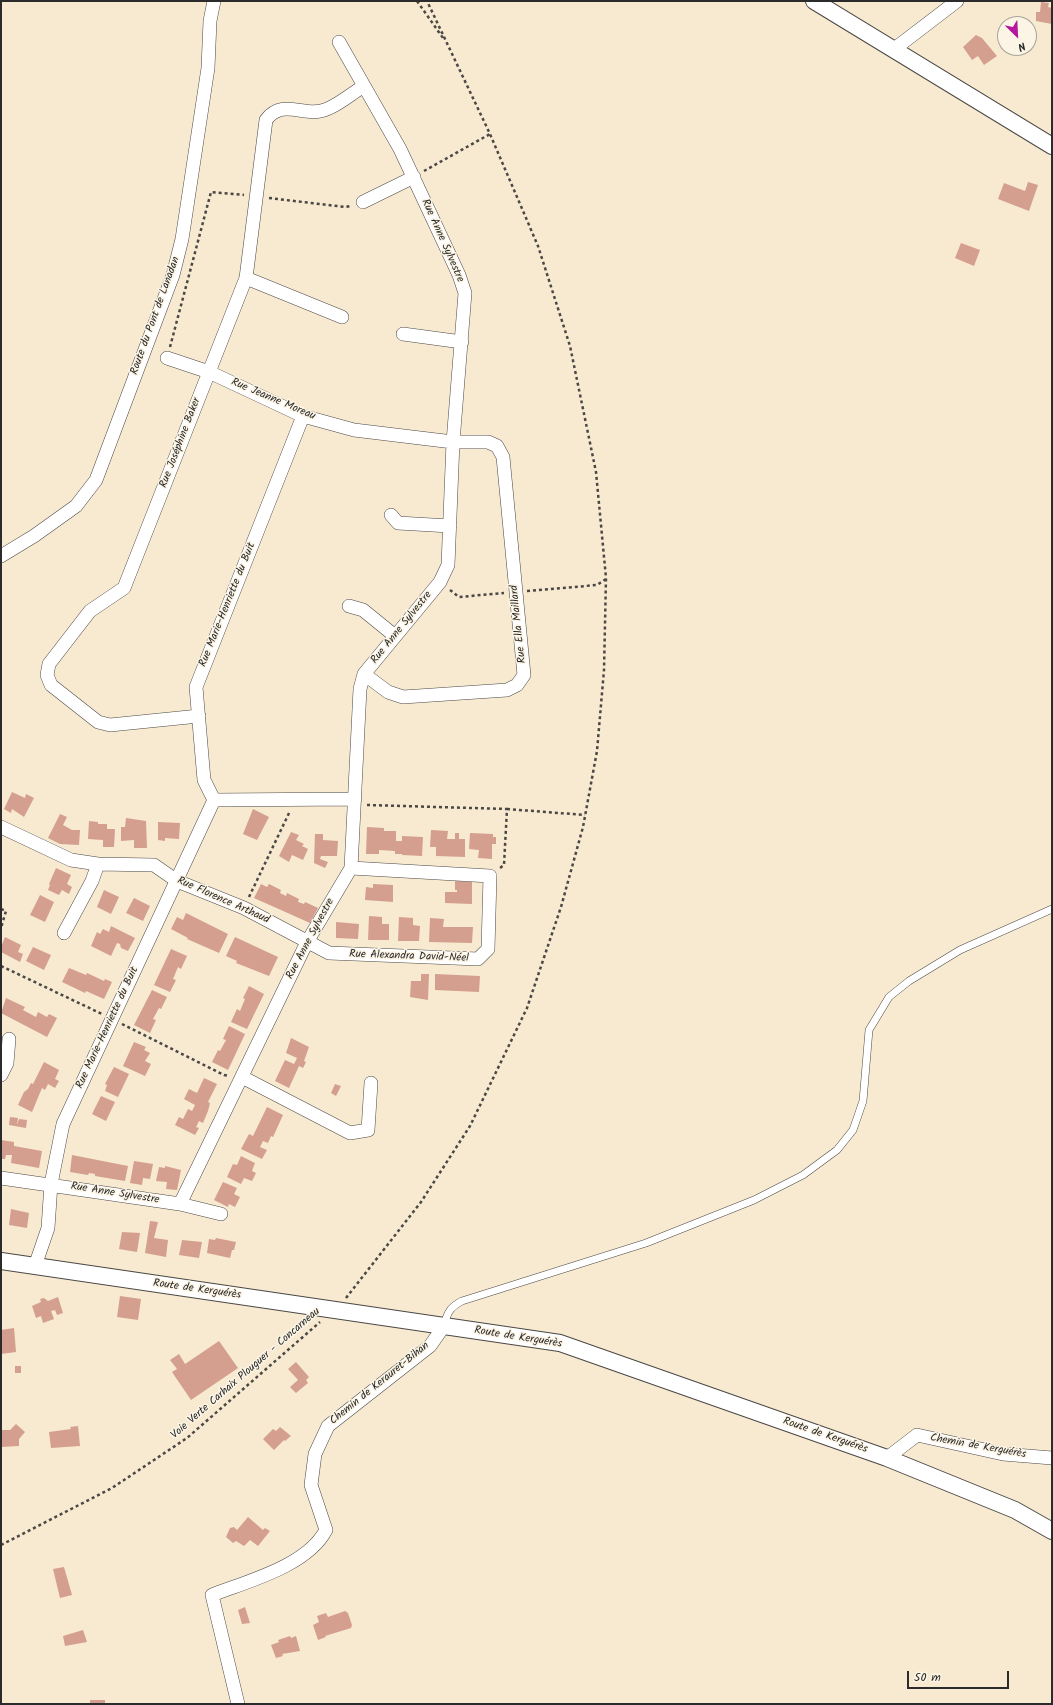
<!DOCTYPE html>
<meta charset="utf-8">
<style>
body{margin:0}
#map{position:relative;width:1053px;height:1705px;overflow:hidden;background:#f8e9d1;font-family:Kalam,sans-serif}
canvas{display:block}
.frame{position:absolute;inset:0;border:2px solid #2b2b2b;pointer-events:none}
.north{position:absolute;left:997px;top:16px;width:40px;height:40px;box-sizing:border-box;background:#fcf5e5;border:1px solid #a8a49b;border-radius:50%;rotate:156deg;font-size:11px;font-weight:700;line-height:16px;text-align:center;color:#2b2b2b}
.north::after{content:'';display:block;margin:auto;width:14px;height:18px;background:#b5179e;clip-path:polygon(50% 0,100% 100%,50% 72%,0 100%)}
.scale{position:absolute;left:907px;top:1671px;width:102px;height:18px;box-sizing:border-box;border:2px solid #2b2b2b;border-top:0;padding-left:5px;font-size:12px;line-height:14px;white-space:nowrap;color:#2b2b2b;-webkit-text-stroke:3px #fcf5e5;paint-order:stroke}
</style>
<div id="map">
<canvas width="1053" height="1705"></canvas>
<div class="frame"></div>
<div class="north">N</div>
<div class="scale">50 m</div>
</div>
<script>
const context = document.querySelector('canvas').getContext('2d');
context.lineJoin = 'round';
function fill(path, color) { context.fillStyle = color; context.fill(path, 'evenodd'); }
function trace(path, color, width, dash) { context.strokeStyle = color; context.lineWidth = width; context.lineCap = dash ? 'butt' : 'round'; context.setLineDash(dash || []); context.stroke(path); }
function drawText(font, color, halo, rows, align = 'center') {
  context.font = font + ' Kalam,sans-serif'; context.lineWidth = 3; context.setLineDash([]); context.textBaseline = 'middle'; context.strokeStyle = halo; context.fillStyle = color; for (const [text, x, y, turn = 0] of rows) {
    context.save(); context.translate(x, y); context.rotate((+turn || 0) * Math.PI / 180); context.textAlign = isNaN(turn) ? turn : align; if (halo) context.strokeText(text, 0, 0); context.fillText(text, 0, 0); context.restore();
  }
}
const building = new Path2D(`
 M1041,2l8,1 -1,4 4,1v16l-16,-3v-9h4z
 M976,35l6,3 15,18 -13,9 -6,-9 -6,4 -9,-13z
 M1028,182l10,3 -9,26 -31,-12 6,-16 21,8z
 M961,243l19,7 -6,16 -19,-8z
 M12,792l13,6 1,-4 8,4 -10,19 -12,-8 -1,4 -7,-4z
 M253,809l16,8 -12,23 -14,-6z
 M60,814l7,3 -4,8 9,5h8l-1,15 -19,-1 -12,-6z
 M126,818l20,3 1,27h-13v-8l-13,1v-14h4z
 M89,821l9,1v2h9v5h8l-1,18h-11v-7l-15,-1z
 M158,822l22,1 -1,16 -14,-1v3l-7,-1z
 M367,827l17,1v3h12v10h6v-5l21,1 -1,19 -20,-1v-1h-7v-3l-16,-1v4h-13z
 M431,830l17,1 -1,8h8v-6h4v6h6v18l-29,-1v-9h-6z
 M291,832l8,3 -3,5 8,4 -2,2 6,3 -5,11 -11,-5 -3,7 -10,-6z
 M470,833l23,1v3h3v7h-4v15l-14,-1 1,-8 -10,-1z
 M315,834h8v6l15,1 -1,15h-16l-1,3 8,3 -3,6 -11,-5z
 M56,868l15,7 -4,9 5,3 -3,7 -7,-4 -3,5 -11,-5 2,-5 -1,-1z
 M455,881l17,1v22l-27,-1v-11h12v-2h-2z
 M261,884l6,3 2,-3 12,6 -1,3 6,3 1,-3 12,6 -1,3 6,2 1,-2 13,6 -8,15 -56,-25z
 M373,884l20,1v17l-28,-2 1,-13 7,1z
 M104,890l15,7 -8,17 -14,-7z
 M40,895l14,7 -9,20 -15,-7z
 M134,898l16,8 -7,15 -17,-8z
 M186,913l42,21 -9,19 -32,-14 1,-1 -17,-9 6,-12 6,3z
 M369,916l13,1v7h7v16h-21z
 M399,917l14,1v7l7,1 -1,15h-21z
 M430,918l14,1 -1,8h30l-1,16 -43,-1z
 M336,922l23,2 -1,15 -22,-1z
 M111,926l24,12 -7,13 -7,-3 -1,-4 -3,-1 -6,13 -20,-10 6,-14 3,2 3,-5 6,3z
 M5,937l16,8 -3,7 5,2 -3,8 -19,-10v-5z
 M235,937l43,20 -9,19 -33,-13 1,-2 -11,-5z
 M33,947l18,8 -7,15 -18,-9z
 M171,949l16,7 -6,13 -3,-2 -5,12 3,1 -6,12 -16,-7z
 M69,968l17,7 1,-2 17,8 1,-2 7,3 -8,17 -18,-8 -1,2 -23,-11z
 M421,974h8l-1,26 -18,-3 1,-16h10z
 M435,974l45,2 -1,16 -44,-2z
 M249,986l15,8 -17,35 -16,-7 6,-13 3,2 5,-12 -2,-1z
 M152,990l15,7 -6,12 -2,-1 -6,11 3,1 -6,13 -16,-8z
 M6,998l19,9 -2,3 13,7 2,-5 9,5 2,-3 8,4 -10,19 -46,-24z
 M229,1026l16,8 -17,36 -16,-8 6,-12 2,1 6,-11 -3,-1z
 M291,1038l18,9 -5,14 2,1 -3,6 -4,-2 -10,22 -14,-7 10,-21 9,4 3,-6 -11,-5z
 M134,1042l12,5 -2,3 6,3 -5,8 6,3 -6,12 -22,-10z
 M44,1062l15,8 -4,9 4,2 -4,7 -7,-4 -3,6 -3,-2 -10,24 -14,-7 6,-13 4,-3 3,-6 2,1z
 M114,1067l15,7 -11,23 -13,-6 2,-6 -2,-1z
 M204,1078l13,6 -9,18 2,1 -2,8 -5,12 -4,-2 -3,6 3,1 -4,7 -20,-10 4,-8 4,2 5,-10 4,2 3,-6 -11,-6 5,-10 8,4z
 M335,1084l6,2 -5,10 -5,-3z
 M101,1096l14,6 -9,19 -14,-7z
 M267,1107l16,8 -10,22 -2,-1 -3,7 -5,-2 -3,6 7,3 -5,9 -21,-10 8,-15 4,2z
 M10,1117l8,1 -1,7 2,-6 8,1 -1,8 -17,-3z
 M1,1140l13,2v4l28,5 -3,17 -28,-5 1,-8h-6l-1,4h-4z
 M72,1155l56,11 -3,15 -30,-5v-2l-6,-1 -1,2 -18,-3z
 M241,1156l14,7 -3,8 4,2 -4,8 -8,-3 -3,6 -14,-7 6,-13 4,1z
 M134,1161l19,3 -3,15 -7,-1 -1,7 -12,-2z
 M165,1166l16,4 -4,20 -11,-1 1,-7 -11,-1 3,-14 6,1z
 M223,1182l14,6 -3,6 6,3 -5,10 -6,-3 -1,3 -14,-7z
 M11,1209l18,4 -2,15 -18,-3z
 M150,1221l8,1 -4,16 14,2 -2,17 -21,-4z
 M122,1232l18,1 -3,19 -18,-3z
 M216,1238l20,4 -2,8h-2l-2,8 -23,-5 2,-14 6,1z
 M182,1240l20,2 -3,16 -20,-3z
 M120,1296l21,3 -3,21 -21,-3z
 M58,1297l5,16 -6,2 -2,-5 -4,1 3,8 -11,4 -2,-7 -5,2 -4,-12 9,-4 -1,-3 4,-1 4,3z
 M14,1328l2,24 -15,2v-24z
 M219,1341l19,27 -47,32 -19,-28 5,-3 -7,-9 9,-6 6,10z
 M296,1362l13,15 -3,3 2,3 -12,10 -6,-6 8,-7 -10,-11z
 M15,1366h6v7h-6z
 M16,1424l9,8 -6,7v7l-18,1v-17h9z
 M78,1426l2,20 -29,2 -2,-16 22,-3 -1,-2z
 M280,1427l11,9 -6,5 -1,-1 -10,10 -11,-11 10,-10 3,2z
 M248,1517l15,13 2,-2 5,3 -12,15 -8,-6 -6,6 -8,-5 -3,2 -7,-6 4,-9 4,-1 3,3z
 M64,1567l8,28 -12,3 -7,-29z
 M245,1607l5,16 -8,1 -4,-14z
 M345,1611l3,2 4,12 -1,3 -26,8 1,1 -8,3 -5,-15 6,-3 -2,-6 9,-3 2,4z
 M83,1630l4,12 -22,4 -2,-10z
 M290,1636l1,2 5,-2 4,15 -18,3 1,2 -7,2 -5,-13 8,-3 -1,-2z
 M90,1700h15v4h-15z`);
const path = new Path2D(`
 M417,1l26,37
 M424,171l66,-37
 M269,198l76,9 6,-1
 M170,347l41,-155 33,3
 M450,590l9,7 45,-4
 M527,591l70,-6 9,-6
 M367,805l140,4 -3,56 -4,3
 M507,809l78,6
 M249,897l41,-86
 M1,909l5,2 -5,17
 M1,966l101,48
 M122,1024l102,51 5,1
 M346,1298l75,-96 49,-76 57,-118 34,-101 22,-80 14,-76 7,-81 2,-92 -10,-106 -26,-126 -32,-100 -48,-112 -63,-133
 M1,1545l111,-57 75,-50 133,-116`);
const service = new Path2D(`
 M444,1326c3,-13 6,-19 18,-25l184,-58 108,-43 49,-25 34,-25 16,-20 10,-29 6,-71 20,-33 20,-16 51,-31 92,-41`);
const minor = new Path2D(`
 M893,50l64,-49
 M363,202l51,-25
 M246,278l96,39
 M403,334l59,8
 M167,358l42,14 94,44 51,14 99,12h35l9,4 6,11 21,218 -7,10 -10,5 -104,7 -15,-5 -24,-18
 M391,515l7,8 52,3
 M1,556l33,-20 42,-30 20,-26 77,-205 9,-36 26,-171 2,-47 4,-20
 M349,606l14,4 32,26
 M199,716l-89,9 -12,-3 -47,-37 -4,-10 2,-11 41,-53 34,-23 122,-310 20,-158c17,-23 40,-1 61,-11 13,-5 25,-16 37,-23
 M214,800l-10,-20 -8,-93 107,-271
 M1,827l70,33 27,4 56,1 23,16 67,27 85,45 149,6 10,-10 2,-73 -139,-8
 M64,933l28,-52 6,-17
 M1,1075l6,-12 2,-24
 M242,1077l108,56 18,-3 3,-47
 M1,1178l179,26 41,10
 M180,1204l127,-262 44,-74 9,-179 4,-15 76,-92 8,-17 5,-123 12,-149 -6,-18 -59,-126 -61,-107
 M35,1266l13,-38 3,-44 12,-60 151,-324 141,-1
 M887,1458l30,-23 86,19 49,4
 M238,1704l-26,-109c36,-14 95,-29 114,-65l-15,-45 4,-31 13,-28 102,-80 14,-20`);
const tertiary = new Path2D(`
 M814,1l238,145
 M1,1261l559,82 327,115 128,52 37,21`);
const streetNames = [
 ["Rue Anne Sylvestre",442,241,66],
 ["Route du Pont de Lanadan",156,316,-70],
 ["Rue Jeanne Moreau",273,400,23],
 ["Rue Joséphine Baker",181,443,-69],
 ["Rue Marie-Henriette du Buit",228,605,-68],
 ["Rue Ella Maillard",519,624,-96],
 ["Rue Anne Sylvestre",402,628,-51],
 ["Rue Florence Arthaud",223,901,24],
 ["Rue Anne Sylvestre",311,939,-62],
 ["Rue Alexandra David-Néel",409,957,2],
 ["Rue Marie-Henriette du Buit",108,1028,-65],
 ["Rue Anne Sylvestre",115,1194,9],
 ["Route de Kerguérès",197,1290,8],
 ["Route de Kerguérès",518,1338,9],
 ["Voie Verte Carhaix Plouguer - Concarneau",246,1374,-41],
 ["Chemin de Kerauret-Bihan",380,1384,-39],
 ["Route de Kerguérès",825,1436,19],
 ["Chemin de Kerguérès",978,1447,10]
];
fill(building, '#d49f8e');
trace(service, '#4a4844', 8);
trace(minor, '#4a4844', 14);
trace(tertiary, '#4a4844', 18);
trace(path, '#4a4844', 2.5, [3, 3]);
trace(service, '#fff', 7);
trace(minor, '#fff', 13);
trace(tertiary, '#fff', 16);
drawText('11px', '#2b2b2b', '#fcf5e5', streetNames);
</script>
